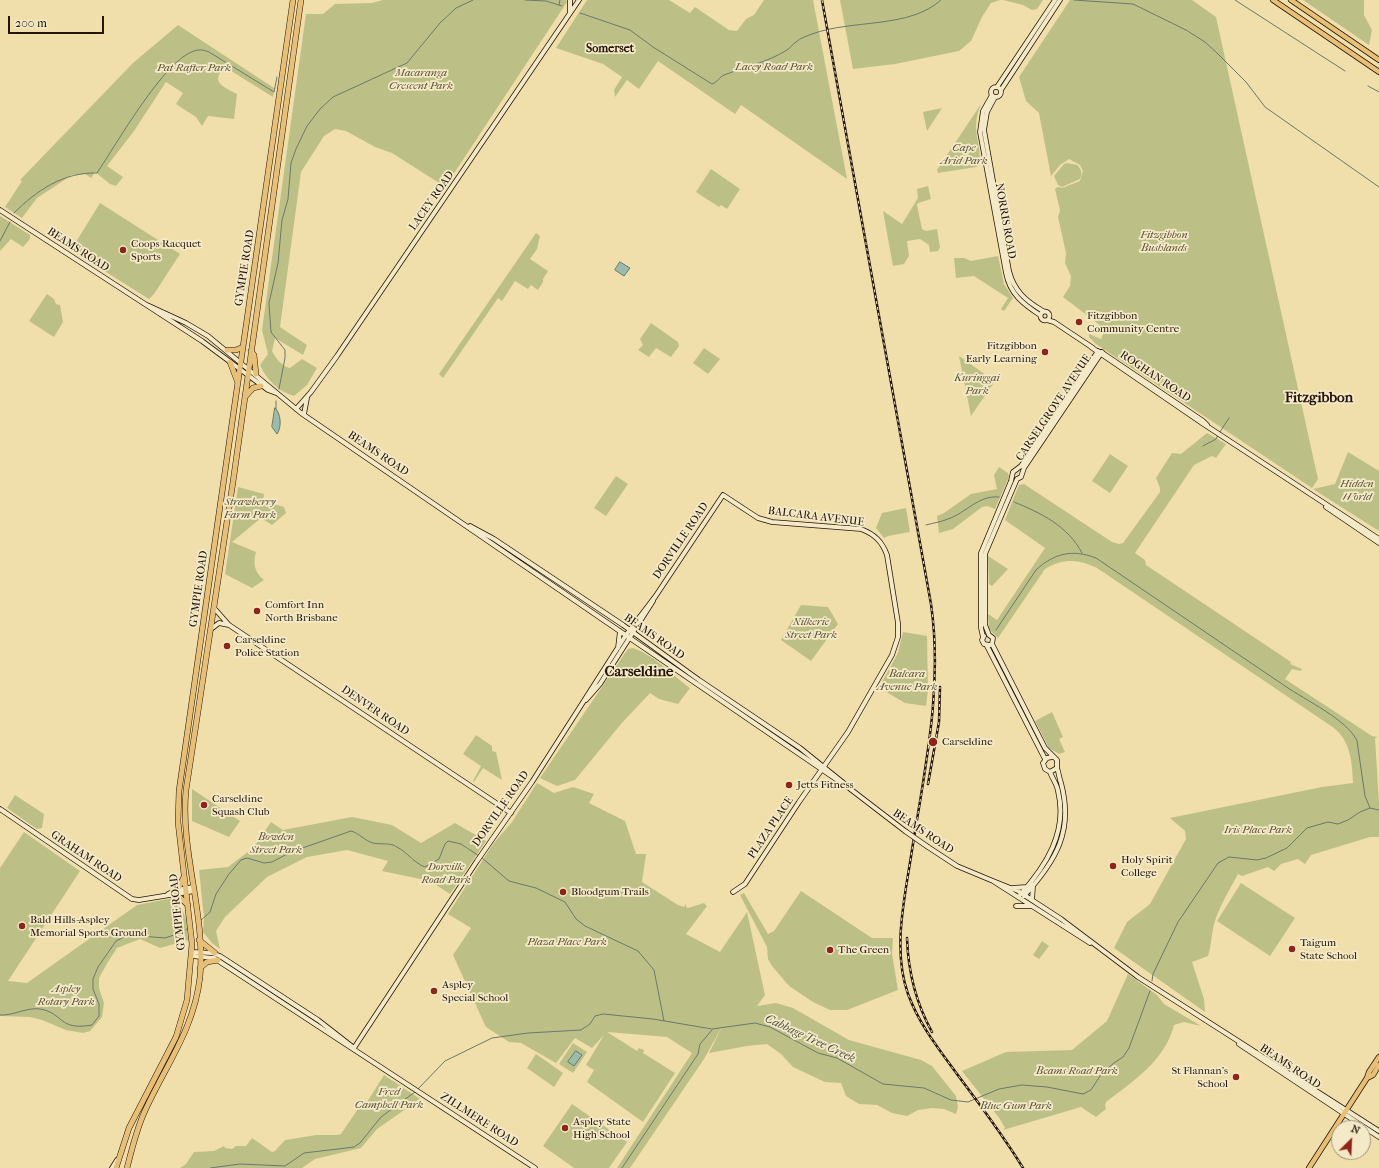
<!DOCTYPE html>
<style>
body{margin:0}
#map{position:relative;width:1379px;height:1168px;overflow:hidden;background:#f0deab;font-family:"IM FELL French Canon",serif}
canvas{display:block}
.north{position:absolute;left:1331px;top:1120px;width:40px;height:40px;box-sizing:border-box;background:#f5eac8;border:1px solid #a2957c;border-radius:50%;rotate:24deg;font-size:11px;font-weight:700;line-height:16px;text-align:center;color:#251509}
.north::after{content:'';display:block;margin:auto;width:14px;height:18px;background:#8f2418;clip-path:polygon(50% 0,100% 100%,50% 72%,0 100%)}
.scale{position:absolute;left:8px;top:16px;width:96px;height:18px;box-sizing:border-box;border:2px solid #251509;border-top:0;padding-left:5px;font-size:12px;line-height:14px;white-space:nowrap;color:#251509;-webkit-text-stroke:3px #f5eac8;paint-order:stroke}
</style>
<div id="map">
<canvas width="1379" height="1168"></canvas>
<div class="north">N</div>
<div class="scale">200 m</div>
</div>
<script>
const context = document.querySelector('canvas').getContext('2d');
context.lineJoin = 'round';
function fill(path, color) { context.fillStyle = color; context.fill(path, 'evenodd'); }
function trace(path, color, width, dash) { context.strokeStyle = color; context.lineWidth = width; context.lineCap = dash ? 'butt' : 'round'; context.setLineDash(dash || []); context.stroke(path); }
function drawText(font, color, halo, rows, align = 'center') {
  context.font = font + ' "IM FELL French Canon",serif'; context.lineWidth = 3.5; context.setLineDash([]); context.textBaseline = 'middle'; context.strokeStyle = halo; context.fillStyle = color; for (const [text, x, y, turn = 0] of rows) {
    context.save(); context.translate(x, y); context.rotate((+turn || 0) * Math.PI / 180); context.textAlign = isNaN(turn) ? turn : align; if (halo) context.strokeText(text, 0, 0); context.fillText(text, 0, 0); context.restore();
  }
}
const green = new Path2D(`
 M383,0h183l1,2 -120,182 -2,1 -9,-4 -44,-28 -17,-6 -29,-16 -11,-2 -11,7 -23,36 -21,155 27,18 -4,10 -28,-17 -3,13c4,7 9,15 18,17l12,-9 15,9 -10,17 -13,11c-15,-4 -28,-17 -34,-31l8,-11 -6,-24 44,-316h17l12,-10 37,-1z
 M587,0h82l21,13 5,-6 34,23 8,1 9,-12 8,-4 10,-15h49l34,179 -106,-74 -6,9 -77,-53 -19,28 -12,-9 -12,17 -1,-7 8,-13 -19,-13 -47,-16z
 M840,0h160l-9,3 -9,14 -11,24 -12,10 -64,13 -42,5z
 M1003,0h40l-6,9 -5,1 -9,-5z
 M1070,0h122l24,17 98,444 4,18 -6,9 -216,-144 -7,-7v-3l12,5 4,-10 -42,-32 7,-11 1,-10 -6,-13 1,-10 -8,-36 2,-7 -5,-21 3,-2 4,1 18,-7 3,-10 -3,-6 -11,-6 -9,6 -9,11 -12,-63 -13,-12 -7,-24z
 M1303,0h61v15l8,15 -3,15z
 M178,25l96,63 -1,9 -48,-30c-16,15 -1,20 12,27l-3,25 -26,-3 -6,10 -6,-9 -20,-13 7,-11 -17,-11 -32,49 -27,35 16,11 -7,9 -6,-2 -15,-12 -4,6 -6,-4 -13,1 -35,23 -15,20 -17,-11 17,-26 -2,-1 113,-117z
 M981,104c-11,26 0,36 -1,60l-4,3 -38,6 -1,-3z
 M942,108l-15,23 -4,-19z
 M1067,163l10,2c4,4 6,8 3,14l-18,8 -4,-2 -4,-9 10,-12z
 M711,169l29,20 -13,20 -6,-4 -2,2 -23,-15z
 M928,186l3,13 -13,4 -1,2 5,24 4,2 11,-2 3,18 -2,4 -8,1 -1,-7 -9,-6 -13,2 2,15 -5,8 -11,2 -10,-55 19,13 16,-26 -1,-9z
 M100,203l80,51 -26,40 -5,5 -78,-49z
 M0,216l30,19v4l-7,8 -12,-8 -11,12z
 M536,233l4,3 -3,13 -7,10 18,12 -5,8v3l-5,8 -7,-5 -3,4 -13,-8 -13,20 -4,-3 -55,80 -4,-4z
 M998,256l6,28 9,14 -9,13 -3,-2 7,-11 -34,-22 -18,2 -2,-20h10l7,3z
 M47,294l7,5 2,5 4,1 3,17 -9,15 -25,-16z
 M651,323l27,19 1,4 -8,11 -15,-9 -7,9 -11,-7 5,-5 -3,-6z
 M704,348l16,11 -12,15 -15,-11z
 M959,356l34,24v4l-22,32z
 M1207,433l19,11 -10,14 -4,-2 -18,9 -59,88 10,7 1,5 145,97 -1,2 12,5 -1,2 -9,-2 -7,10 87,57 6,1 -3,1 4,65v34h-9l-59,18 -6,9 -7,-5 -17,5 -7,7 -6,-4 -26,9 -4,-2c-8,15 -22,38 -25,55 -2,9 -2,18 -5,27l-16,6 12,37 1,13 -91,-64 13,-26 23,-18 36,-65 -1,-8 -15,-13 152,-31 31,-4c-1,-21 -2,-41 -19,-55l-237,-160c-18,-9 -34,-10 -52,1l-47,69 -9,-9 -1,-15 9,6 48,-72 -40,-28 14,-35 5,-1 88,58 7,2 4,-1 37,-51v-4l-4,-10 16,-25 9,1z
 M1348,452l31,19v60l-66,-42 22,-5z
 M1110,454l18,12 -18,27 -18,-12z
 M999,467l9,6 1,4 -14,32 -8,-3 -5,1 -29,22 -14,4 -2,-17 7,-3 27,-19 26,-5 -3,-14z
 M616,476l12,8 -22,32 -12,-8z
 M238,487l26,7 -1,7 21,6 2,6 -14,12 -11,-7 -29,24 24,10c-3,11 -2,20 8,28l-12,8 -27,-14z
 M906,508l4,24 -22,4 -4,2 -8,-10 6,-15z
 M988,556l20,13 -16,17 -3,-2z
 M801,605l27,2 10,17 -27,37 -30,-21z
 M903,632l24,4 1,54 -2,16 -21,-3 -22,-13 4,-6 -5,-2 16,-29z
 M633,648c21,7 39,27 57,40l-12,16 -19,-5 -9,-6 -29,31 -46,56 -18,6 -17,-8 85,-125 3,-4z
 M1052,712l11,25 -4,2 6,13 -6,2 -10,-6 -14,-27z
 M476,735l16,11v5l4,1 6,28 -19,-12 -9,14 -1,-1 8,-15 -18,-12z
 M537,783l17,10 19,-6 21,7 -5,9 36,18 11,33h10l-4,28 36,23 6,2 2,-3v3l2,1 16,-5 3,3 -21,28 34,18 27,-40 18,83 -8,11 19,-3 17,5 56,32 72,20 11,6 24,30 2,11 -2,7 -12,-5 -12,-1 -14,2 -11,6 -15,-3 -15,-8 -18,-1 -13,-8 -5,-13 -16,-1 -32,-15 -12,-13 -14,-10 -20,2 -38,7 14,-28 -19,34 -74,109h-13l75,-115 -25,-16 -60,-5 30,19 2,-3 5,2 -1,3 32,20 -32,49 -56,-40 7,-12 -8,-5 18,-30 -12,13 -17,-10 -19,25 -35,-20 -12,-1 -23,-15 -33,-72 18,-27 -23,-14 45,-70 19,-22z
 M192,789l48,32 -11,16 -37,-16z
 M15,795l29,19 -2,14 -5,1 -30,-21z
 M352,817l40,8 29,18 34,-20 31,18 -36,53 -20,-13 -48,-10 6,-10 -41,-11 -40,7 -40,20 -42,40 -9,14 4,18 -8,-6 -9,-11 1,-14 -5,-48 29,-3 25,-19 18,-26 12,8z
 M24,832l56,39 -72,110 19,2 110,-78 36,-7 5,1 8,20 2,21 -28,8 -20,-9 -23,9 -9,14 -9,16v10l5,15 -2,14 -12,14 -7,2 -17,-3 -24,-10 -12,-3 -30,-1v-148z
 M1241,883l54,35 -25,38 -53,-35z
 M801,891l71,47h21l-1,16 6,36 -51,20h-17l-17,-8 -24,-16 -17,-20 -4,-7 -1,-12 -27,-52 4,-2 24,41 6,-3z
 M1042,941l7,5 -10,13 -6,-4z
 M1128,974l29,21 7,9 37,22 -17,-4 -10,3c-9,36 -41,56 -68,77l-1,3 1,4 -10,8 -15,-10 -78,23 2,-2 -5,-9 -38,-48 44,-19 66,-2 35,-29z
 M573,1043l14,9 -14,21 -14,-9z
 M536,1054l27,19 -9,14 -27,-19z
 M384,1075l36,24 -43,30 -16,19 -46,11 -13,9h-122l6,-4 8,-12 20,-1 10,-5 1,2 7,1 4,-3h10l6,-8 20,14 3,-1 10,-11 31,-5h21l4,-1 23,-34 3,2z
 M572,1104l55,38 -18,26h-35l-31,-22z`);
const water = new Path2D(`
 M620,262l10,6 -6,8 -9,-6z
 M275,408c6,5 7,19 2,26l-5,-7z
 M576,1051l6,4 -8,11 -6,-4z`);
const stream = new Path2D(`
 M525,0l21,1 16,5
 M1074,0l59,4 53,26 19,12 13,12 28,28 19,25 114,80
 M1235,0l110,71
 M559,5l1,-5
 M580,13l50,17 23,17 59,37c6,-2 7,-7 12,-9 21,-8 44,-13 63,-25 3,-2 6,-6 9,-8 4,-4 11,-6 16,-8 41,-15 97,-5 129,-34
 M1368,86l11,6
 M14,213c23,-23 50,-41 83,-40 19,-28 67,-113 97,-122 6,-2 10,-1 15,1l65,40 3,-15
 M0,241l10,-19
 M279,389l6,-31v-8l-14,-18 -2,-29 9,-40 4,-43 6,-21 3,-36 5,-14 11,-23 13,-17 13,-12 74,-34 33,-40 16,-15 17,-8
 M276,409v-8
 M1220,432l9,-14
 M1203,446l13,-7 2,-4
 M1014,502c27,11 54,24 68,51
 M926,525c7,-2 15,-3 22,-6 18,-6 30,-24 51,-22
 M996,630l40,-60c18,-17 37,-21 60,-12 63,43 126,85 189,128 20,14 63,34 72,55l8,55 5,12
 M482,858l27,23 27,7 29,14 11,17 9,7 53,25 16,19 10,51
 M200,921l10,-9 6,-18 13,-20 12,-14 6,-2 17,5 8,-1 19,-10 60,-21c8,2 14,10 22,12 8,2 17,-1 24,4 10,5 17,16 28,20l14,-8 6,-15 3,-3 13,3 18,12
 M186,930l2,-2
 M1152,981l1,-7 25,-52 40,-59 11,-6 28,3 9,-2 21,-10 20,-20 21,-6 10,2 10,-4 12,-8 10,-4 9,2
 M0,1015c13,1 27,-8 40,-6 24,4 18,22 52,16l7,-9v-12l-6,-15v-10l5,-12 18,-26 12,-6 37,3 18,-6
 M417,1090l28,-29 47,-23 36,-5 53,-3 9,-6 5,-8 8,-2 50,5 59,10 43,-6 15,4 48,26 19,5 46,26 41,4 27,12 17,2 31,-13 23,-4 25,2 36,7 8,-4 11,-17 12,-10 9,-6 6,-9 21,-57
 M210,1168l30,-4 45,2 19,-13 50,-6 6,-4 21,-26 34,-25
 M622,1168l76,-114 2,-10 12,-14`);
const secondary = new Path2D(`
 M570,12v-12
 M991 92a5 5 0 1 1 10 0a5 5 0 1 1-10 0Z
 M997,87l58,-87
 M1001,90l59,-90
 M992,95l-9,16 -3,21 26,141c4,21 17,31 34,42
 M995,97l-8,15 -3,18 25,141c5,20 17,30 34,40
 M0,210l202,131 66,49 8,3
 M147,305l39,18 22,13 93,77 548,375 56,43
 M1040.5 316a4.5 4.5 0 1 1 9 0a4.5 4.5 0 1 1-9 0Z
 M1047,320l7,2 39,26
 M1091,347l111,76 177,116
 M1101,352l102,69 4,4
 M296,409l15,-17 26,-36 242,-356
 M304,414l3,-16
 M1326,507l53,36
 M470,526l24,13 129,86 76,55 101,68 46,37
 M214,608l15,17 282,188
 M211,629l8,-6 10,2
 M984,636l-2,4 2,4 6,1
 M983,637l-2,-9v-75l30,-72 2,-9 8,-6 77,-115
 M992,644l1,-6 -4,-3 -4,-10v-71l32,-75 4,-2 3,-9 78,-116
 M992,644l53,104 12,12v8l-7,4 -5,-3 -2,-6 4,-5 5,-1
 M987,646l58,113
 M618,648l2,-17
 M586,700l14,-16 53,-83
 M0,809l132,90 7,1 55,-9
 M928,847l29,19 36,15 97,62
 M993,881l25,10 43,28 77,58 241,154
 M1012,888l15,-1
 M168,894l9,-4 16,-3
 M1020,895c26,-29 48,-63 38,-104 -1,-7 -6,-13 -8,-19
 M1024,896c32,-35 50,-65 37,-113 -2,-5 -2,-10 -4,-15
 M1032,900l1,-14
 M1016,906h15
 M192,952l20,1 8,3 98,64 36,28
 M192,956l22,2 321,210
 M1239,1044l140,93
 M354,1048l123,-187 55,-79 94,-147 29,-38 68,-102 35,23 14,4 89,7c13,5 21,12 26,26l11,68v14l-6,18 -44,77 -49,70 -54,82 -12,8
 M112,1168l5,-8`);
const primary = new Path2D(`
 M1273,0l106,72
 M1291,0l88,60
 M1367,1078l6,-3 6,-10
 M1309,1168l58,-90 2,-6 10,-15`);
const highway = new Path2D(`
 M227,350h9l7,-3
 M251,351l3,4 2,19
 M230,362l8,21
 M245,397l8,-9 8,-2
 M177,890l7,-13
 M176,894l12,11
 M199,940l16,13
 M200,968l7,-6 11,-2
 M116,1168l13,-40 47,-91 11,-37 5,-56 -14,-122 1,-31 114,-791
 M127,1168c5,-19 9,-37 17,-55 21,-47 50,-83 56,-136 6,-63 -20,-125 -14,-187l47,-308 68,-482`);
const rail = new Path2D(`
 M822,0l109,604c12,83 -6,164 -19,246 -7,47 -20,99 -4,144 11,30 30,54 49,80 23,31 46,61 66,94
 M928,784l11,-62 1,-35
 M907,938c1,32 9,65 25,94`);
const secondaryBridge = new Path2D(`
 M905,831l23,16`);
const markers = [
 [123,250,4,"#8f2418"],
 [1079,322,4,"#8f2418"],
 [1045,352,4,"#8f2418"],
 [257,611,4,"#8f2418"],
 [227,646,4,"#8f2418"],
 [933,742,5,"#8f2418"],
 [789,785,4,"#8f2418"],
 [204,805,4,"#8f2418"],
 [1113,866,4,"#8f2418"],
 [563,892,4,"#8f2418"],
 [22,926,4,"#8f2418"],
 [1292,949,4,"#8f2418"],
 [830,950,4,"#8f2418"],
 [434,991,4,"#8f2418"],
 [1236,1077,4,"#8f2418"],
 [565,1128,4,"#8f2418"]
];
const parkNames = [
 ["Lacey Road Park",774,67],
 ["Pat Rafter Park",194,68],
 ["Macaranga",421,73],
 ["Crescent Park",421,86],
 ["Cape",964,148],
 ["Arid Park",964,161],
 ["Fitzgibbon",1164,235],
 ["Bushlands",1164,248],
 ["Kuringgai",977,378],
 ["Park",977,391],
 ["Hidden",1357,484],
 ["World",1357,497],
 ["Strawberry",250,502],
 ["Farm Park",250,515],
 ["Nilkerie",811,622],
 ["Street Park",811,635],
 ["Balcara",907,674],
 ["Avenue Park",907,687],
 ["Iris Place Park",1258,830],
 ["Bowden",276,837],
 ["Street Park",276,850],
 ["Dorville",446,867],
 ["Road Park",446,880],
 ["Plaza Place Park",567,942],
 ["Aspley",66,989],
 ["Rotary Park",66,1002],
 ["Beams Road Park",1077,1071],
 ["Fred",389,1092],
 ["Campbell Park",389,1105],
 ["Blue Gum Park",1016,1106]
];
const streetNames = [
 ["LACEY ROAD",432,201,-55],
 ["NORRIS ROAD",1005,221,80],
 ["BEAMS ROAD",78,250,33],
 ["GYMPIE ROAD",245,268,-81],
 ["ROGHAN ROAD",1155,377,34],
 ["CARSELGROVE AVENUE",1054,408,-56],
 ["BEAMS ROAD",378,454,34],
 ["BALCARA AVENUE",816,517,7],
 ["DORVILLE ROAD",681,541,-56],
 ["GYMPIE ROAD",199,589,-82],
 ["BEAMS ROAD",654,637,35],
 ["DENVER ROAD",375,711,34],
 ["DORVILLE ROAD",501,809,-55],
 ["PLAZA PLACE",771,828,-56],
 ["BEAMS ROAD",923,832,34],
 ["GRAHAM ROAD",86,857,34],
 ["GYMPIE ROAD",178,912,-96],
 ["BEAMS ROAD",1290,1067,34],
 ["ZILLMERE ROAD",479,1120,33]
];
const poiNames = [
 ["Coops Racquet",131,244],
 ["Sports",131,257],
 ["Fitzgibbon",1087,316],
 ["Community Centre",1087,329],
 ["Fitzgibbon",1037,346,"right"],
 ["Early Learning",1037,359,"right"],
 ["Comfort Inn",265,605],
 ["North Brisbane",265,618],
 ["Carseldine",235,640],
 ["Police Station",235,653],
 ["Carseldine",942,742],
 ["Jetts Fitness",797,785],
 ["Carseldine",212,799],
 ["Squash Club",212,812],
 ["Holy Spirit",1121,860],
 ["College",1121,873],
 ["Bloodgum Trails",571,892],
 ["Bald Hills-Aspley",30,920],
 ["Memorial Sports Ground",30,933],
 ["Taigum",1300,943],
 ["State School",1300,956],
 ["The Green",838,950],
 ["Aspley",442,985],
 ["Special School",442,998],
 ["St Flannan's",1228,1071,"right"],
 ["School",1228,1084,"right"],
 ["Aspley State",573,1122],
 ["High School",573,1135]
];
const neighbourhoodNames = [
 ["Somerset",610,49]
];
const waterNames = [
 ["Cabbage Tree Creek",810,1039,25]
];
const districtNames = [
 ["Fitzgibbon",1319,398],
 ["Carseldine",639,672]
];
fill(green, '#bdc086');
fill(water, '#9abcac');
trace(water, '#6b796b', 1);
trace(stream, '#6b796b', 1);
trace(secondary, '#251509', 5.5);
trace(primary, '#251509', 6);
trace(highway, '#251509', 6);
trace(secondary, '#f5eac8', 4);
trace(primary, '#e8bf76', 4.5);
trace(highway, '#e8bf76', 5);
trace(rail, '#251509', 2.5);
trace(rail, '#f5eac8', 1, [3]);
trace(secondaryBridge, '#251509', 5.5, []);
trace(secondaryBridge, '#f5eac8', 4);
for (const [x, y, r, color] of markers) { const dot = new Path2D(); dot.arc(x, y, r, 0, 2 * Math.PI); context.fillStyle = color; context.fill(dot); trace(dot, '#f5eac8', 1.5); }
drawText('italic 11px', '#5a5135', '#f5eac8', parkNames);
drawText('11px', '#251509', '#f5eac8', streetNames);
drawText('11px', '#251509', '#f5eac8', poiNames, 'left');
drawText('bold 12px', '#251509', '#f5eac8', neighbourhoodNames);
drawText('italic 12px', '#4e4f42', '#f5eac8', waterNames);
drawText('bold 15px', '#251509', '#f5eac8', districtNames);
</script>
